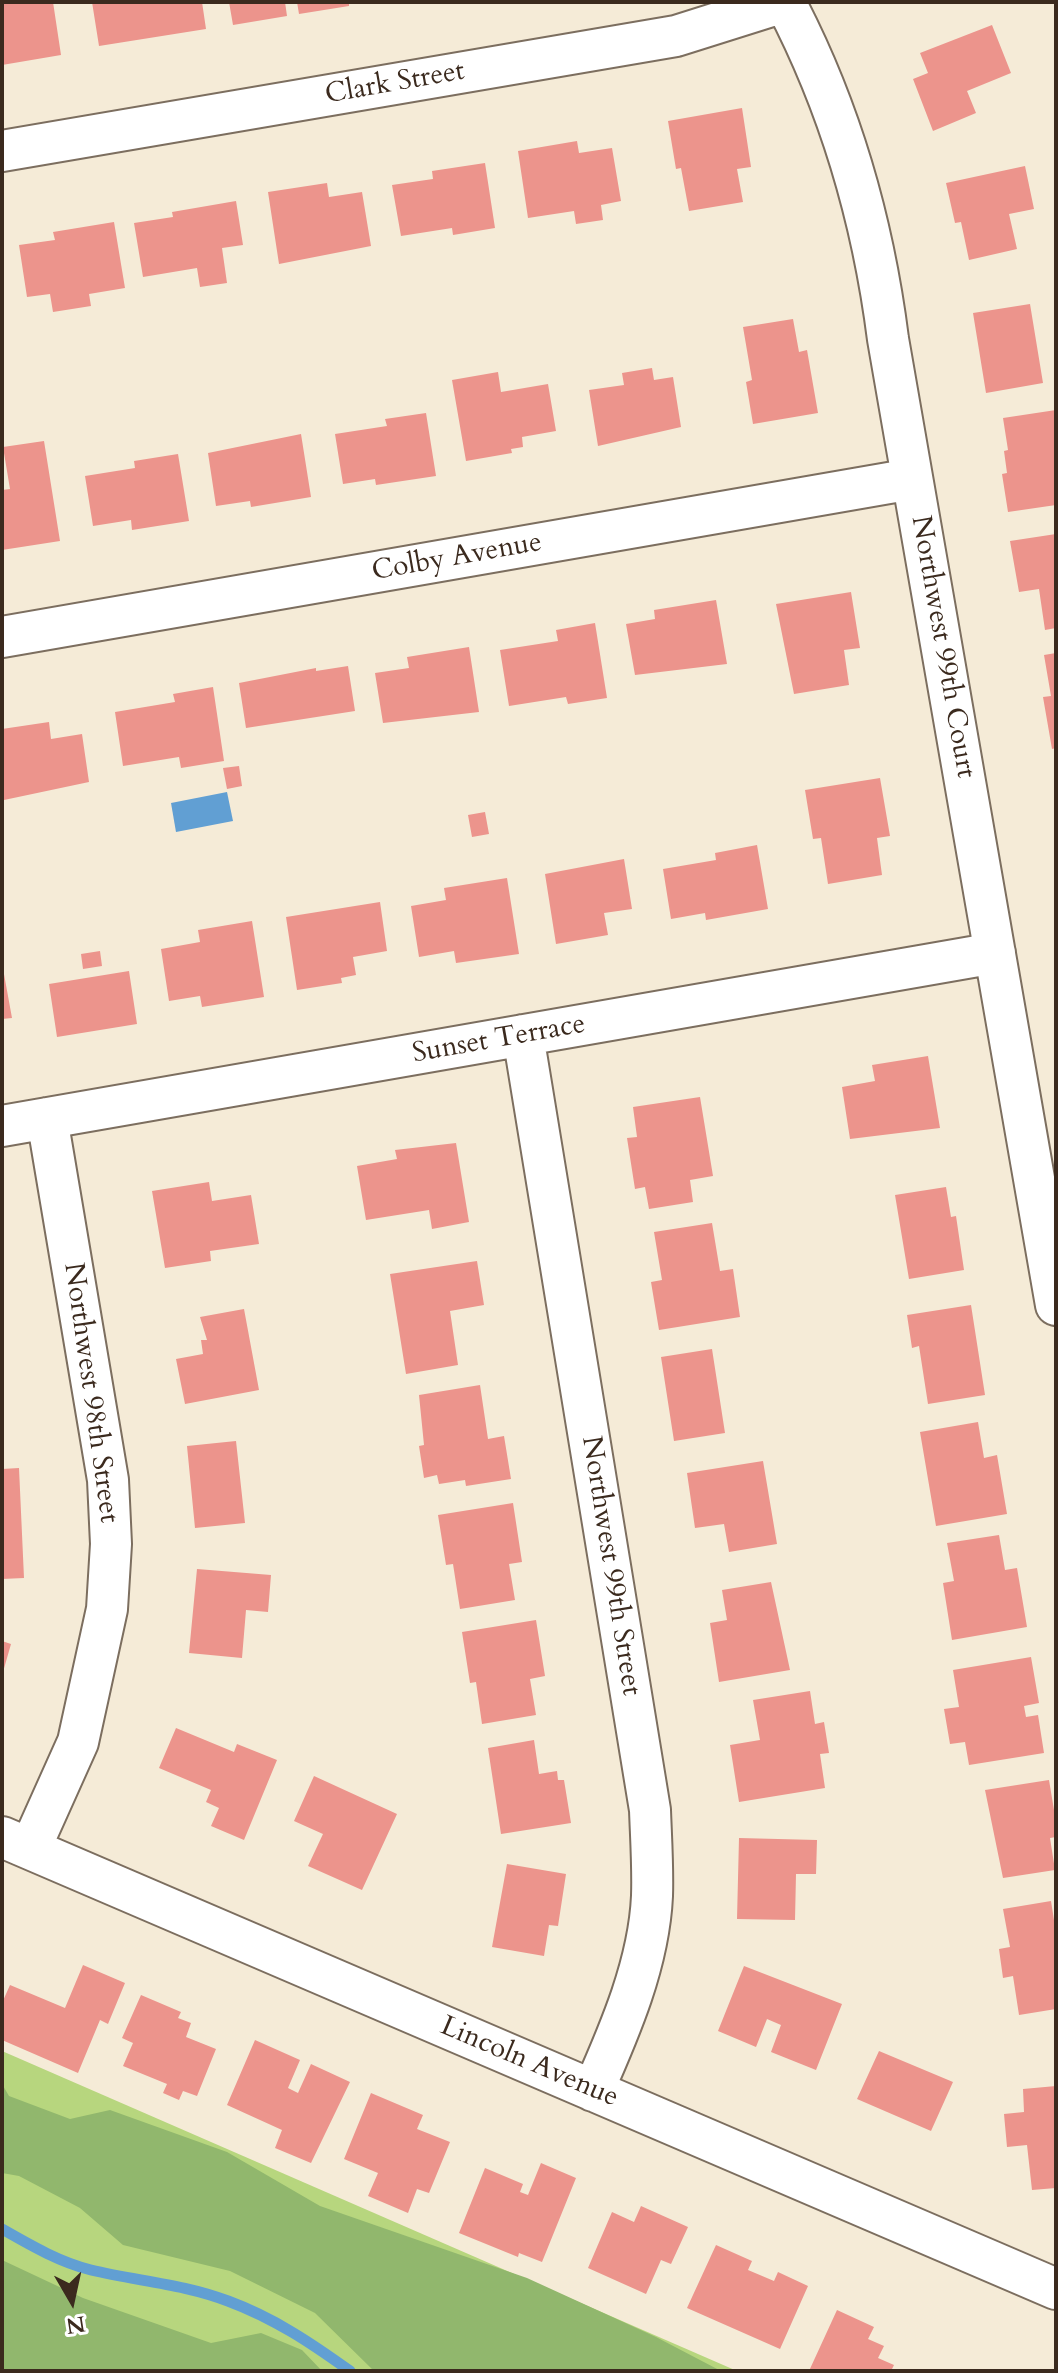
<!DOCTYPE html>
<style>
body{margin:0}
#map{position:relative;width:1058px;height:2373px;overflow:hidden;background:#f5ebd7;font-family:Cardo,serif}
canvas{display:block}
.frame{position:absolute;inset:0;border:4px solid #3b2a1e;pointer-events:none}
.north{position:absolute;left:32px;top:2261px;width:80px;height:80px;-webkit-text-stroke:6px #fff;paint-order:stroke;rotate:171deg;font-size:22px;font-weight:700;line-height:32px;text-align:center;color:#3b2a1e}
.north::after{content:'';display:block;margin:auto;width:28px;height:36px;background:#3b2a1e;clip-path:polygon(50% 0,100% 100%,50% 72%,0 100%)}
</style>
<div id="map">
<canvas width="1058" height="2373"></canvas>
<div class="frame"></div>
<div class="north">N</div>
</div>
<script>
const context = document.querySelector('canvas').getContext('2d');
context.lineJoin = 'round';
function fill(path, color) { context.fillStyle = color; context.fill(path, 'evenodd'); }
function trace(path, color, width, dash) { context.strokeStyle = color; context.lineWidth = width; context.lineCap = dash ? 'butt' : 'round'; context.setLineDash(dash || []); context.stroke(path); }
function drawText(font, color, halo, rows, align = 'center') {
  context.font = font + ' Cardo,serif'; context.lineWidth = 6; context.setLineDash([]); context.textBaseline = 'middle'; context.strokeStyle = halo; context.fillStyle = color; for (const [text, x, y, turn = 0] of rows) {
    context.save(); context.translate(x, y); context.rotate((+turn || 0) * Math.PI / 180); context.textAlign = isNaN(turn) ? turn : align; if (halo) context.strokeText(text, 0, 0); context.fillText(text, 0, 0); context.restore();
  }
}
const green = new Path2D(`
 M2,2051l735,320h-735z`);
const forest = new Path2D(`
 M2,2084l7,12 61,23 40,-9 117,42 93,54 207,72 129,59 65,34h-347l-59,-58 -85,-42 -107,-26 -43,-37 -61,-32 -17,-3z
 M2,2260l81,38 128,45 50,-10 41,17 20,21h-320z`);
const water = new Path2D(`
 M227,792l6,29 -57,11 -5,-29z`);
const stream = new Path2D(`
 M2,2229c28,16 57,33 89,41 46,11 93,14 137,31 46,17 83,42 122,70`);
const building = new Path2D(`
 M53,2l8,53 -59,10v-62z
 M92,2h110l4,27 -107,17z
 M229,2h56l2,14 -54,9z
 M297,2h52v4l-50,8z
 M992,25l19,48 -44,18 9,22 -43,18 -20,-52 15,-6 -8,-20z
 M742,108l9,59 -14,2 6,33 -54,9 -8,-43 -5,1 -8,-48z
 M577,141l2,12 33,-5 9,53 -20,4 2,15 -27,4 -2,-13 -46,7 -10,-67z
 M485,163l10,65 -42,7 -1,-7 -51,8 -9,-51 41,-6 -1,-8z
 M1025,166l9,43 -25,5 8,35 -48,11 -8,-38 -6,1 -9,-40z
 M327,183l2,14 33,-5 9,54 -92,18 -11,-72z
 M236,201l7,44 -21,3 5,35 -27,4 -3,-19 -54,9 -9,-54 39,-6 -1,-5z
 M114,222l11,66 -36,6 2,12 -38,6 -3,-18 -23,3 -8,-52 36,-5 -2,-8z
 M1030,304l13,79 -57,10 -13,-80z
 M793,319l6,33 8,-2 11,63 -65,11 -7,-42 6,-2 -9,-53z
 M652,368l2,12 19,-3 8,50 -83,19 -9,-56 35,-5 -2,-12z
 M498,372l3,20 47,-8 8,47 -34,6 1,10 -12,2 1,4 -46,8 -14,-81z
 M1056,410v95l-48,7 -6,-38 5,-1 -3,-22 4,-1 -5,-32z
 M426,413l10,63 -60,9 -1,-6 -32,5 -8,-50 52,-8 -2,-7z
 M301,434l10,63 -60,10 -1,-6 -34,5 -8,-53z
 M44,441l16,100 -58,9v-60l8,-1 -7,-42z
 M178,454l11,67 -57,9 -1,-10 -38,6 -8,-50 50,-8 -1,-7z
 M1056,534v94l-11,2 -6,-41 -20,3 -9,-51z
 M851,592l9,56 -16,2 5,35 -55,9 -18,-90z
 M716,600l11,64 -92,11 -9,-51 29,-5 -1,-9z
 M595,623l12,75 -39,6 -2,-7 -57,9 -9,-56 58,-9 -2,-11z
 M469,647l10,65 -96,11 -8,-50 34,-5 -2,-11z
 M1056,653v95l-4,1 -9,-52 8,-1 -7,-41z
 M348,666l7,45 -109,17 -7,-45 77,-15v3z
 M213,687l11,74 -43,7 -2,-11 -56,9 -8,-54 60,-10 -2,-8z
 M49,722l2,17 31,-5 7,48 -85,18 -2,-71z
 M239,766l3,20 -15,3 -4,-21z
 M880,778l10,58 -13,2 5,37 -54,9 -7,-46 -8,1 -8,-49z
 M485,812l4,22 -17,3 -4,-22z
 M757,845l11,64 -62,11 -1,-7 -34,6 -8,-50 53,-9 -1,-7z
 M624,859l8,50 -28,4 4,22 -52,9 -11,-70z
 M507,878l12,76 -63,9 -2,-12 -35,6 -8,-51 35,-6 -2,-12z
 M380,902l7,49 -34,6 3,18 -15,3 1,5 -45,7 -11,-73z
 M252,921l12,76 -62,10 -2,-11 -31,5 -8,-52 39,-7 -2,-12z
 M100,951l2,15 -19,3 -2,-15z
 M2,963l10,55 -10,1z
 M129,971l8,53 -80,13 -8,-53z
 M928,1056l12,72 -90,11 -8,-52 33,-6 -3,-16z
 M700,1097l13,79 -23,4 3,22 -44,7 -4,-22 -10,2 -8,-51 10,-1 -4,-30z
 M456,1143l13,79 -37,7 -3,-19 -63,10 -9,-54 40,-7 -2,-9z
 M209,1182l3,19 39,-6 8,49 -49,7 1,10 -46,7 -13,-77z
 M946,1187l5,30 5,-1 8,54 -55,9 -14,-84z
 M712,1223l8,48 13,-2 7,48 -81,13 -8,-48 11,-2 -8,-48z
 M477,1261l7,44 -34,6 8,54 -52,9 -16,-100z
 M971,1305l14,90 -57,9 -9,-58 -7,2 -5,-33z
 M244,1309l15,81 -74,14 -9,-45 27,-5 -2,-14h6l-7,-23z
 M712,1349l13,84 -51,8 -13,-84z
 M480,1385l8,54 16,-3 7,43 -45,7 -1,-6 -26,4 -2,-9 -13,3 -5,-32 5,-1 -5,-50z
 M978,1422l6,36 13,-3 10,59 -71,12 -16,-94z
 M236,1441l9,82 -50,5 -8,-82z
 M763,1461l14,83 -48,8 -5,-28 -29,4 -8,-55z
 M19,1468l5,110 -22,1v-110z
 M513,1503l9,59 -13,2 6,36 -55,9 -7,-45 -7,1 -8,-50z
 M999,1535l6,35 12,-2 10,59 -75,13 -9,-57 11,-2 -7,-38z
 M197,1569l74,6 -3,37 -22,-2 -4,48 -53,-5z
 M771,1582l19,88 -71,12 -9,-59 17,-3 -5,-30z
 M536,1620l9,56 -15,3 6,36 -54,9 -6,-42 -6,1 -8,-51z
 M2,1641l9,3 -8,28h-1z
 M1031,1657l8,46 -15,3 2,11 12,-2 6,38 -75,12 -4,-23 -15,2 -6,-35 15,-2 -6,-37z
 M810,1691l5,33 9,-2 5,31 -9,1 5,34 -86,14 -9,-57 30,-5 -7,-40z
 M176,1728l58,24 3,-8 40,16 -33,80 -33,-14 8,-18 -13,-6 5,-12 -52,-22z
 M534,1740l5,34 18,-3 1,9h6l7,43 -70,11 -13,-86z
 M314,1776l83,38 -35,76 -54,-24 15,-32 -29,-13z
 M1049,1780l7,42v15l-6,1 5,32 -52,8 -18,-88z
 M739,1838l78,2 -1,34h-20l-1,46 -58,-1z
 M507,1864l59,10 -8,52 -9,-1 -5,31 -52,-9z
 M1051,1901l5,32v76l-37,6 -6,-39 -10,2 -4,-29 11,-2 -7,-38z
 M83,1965l42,18 -17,41 -8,-4 -22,53 -76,-33v-37l8,-18 55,23z
 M744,1966l98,38 -26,66 -45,-18 10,-27 -14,-6 -11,28 -38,-16z
 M141,1995l40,17 -3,6 13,5 -5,14 30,12 -19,47 -14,-5 -4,9 -16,-7 4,-9 -44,-18 10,-23 -11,-5z
 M255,2040l45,20 -12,28 10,5 13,-29 39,18 -39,81 -36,-15 7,-18 -55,-25z
 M879,2051l74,31 -22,49 -74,-32z
 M1056,2086v102l-24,2 -5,-45 -20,2 -3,-33 20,-2 -1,-23z
 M371,2093l52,22 -6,14 33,13 -21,51 -12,-4 -9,24 -40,-17 10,-23 -34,-14z
 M541,2163l35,15 -34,84 -23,-9 -1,4 -59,-24 26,-65 38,16 -3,8 8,3z
 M641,2206l47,21 -17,37 -10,-4 -15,34 -58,-26 24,-56 22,10z
 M716,2245l36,16 -4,9 26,11 4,-9 30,14 -28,63 -93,-41z
 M837,2310l37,17 -6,12 16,7 -6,12 16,7 -3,6h-82z`);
const minor = new Path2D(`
 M785,2c55,105 88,219 103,337l168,966
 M2,151l674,-115 108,-34
 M2,637l910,-158
 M523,1035l127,775c1,28 3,58 2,86 -3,67 -32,134 -59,195
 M2,1126l993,-173
 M2,1837l1054,452
 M30,1849l48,-107 29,-133 4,-65 -3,-64 -61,-362`);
const streetNames = [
 ["Clark Street",395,84,-10],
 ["Colby Avenue",457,558,-10],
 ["Northwest 99th Court",942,647,80],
 ["Sunset Terrace",499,1040,-10],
 ["Northwest 98th Street",90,1393,82],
 ["Northwest 99th Street",610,1566,81],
 ["Lincoln Avenue",529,2063,23]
];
fill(green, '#b7d67e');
fill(forest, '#91b76d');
fill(water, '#619fd3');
trace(stream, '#619fd3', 11);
fill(building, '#ec948c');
trace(minor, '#7c6e5f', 44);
trace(minor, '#fff', 40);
drawText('28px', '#3b2a1e', '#fff', streetNames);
</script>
